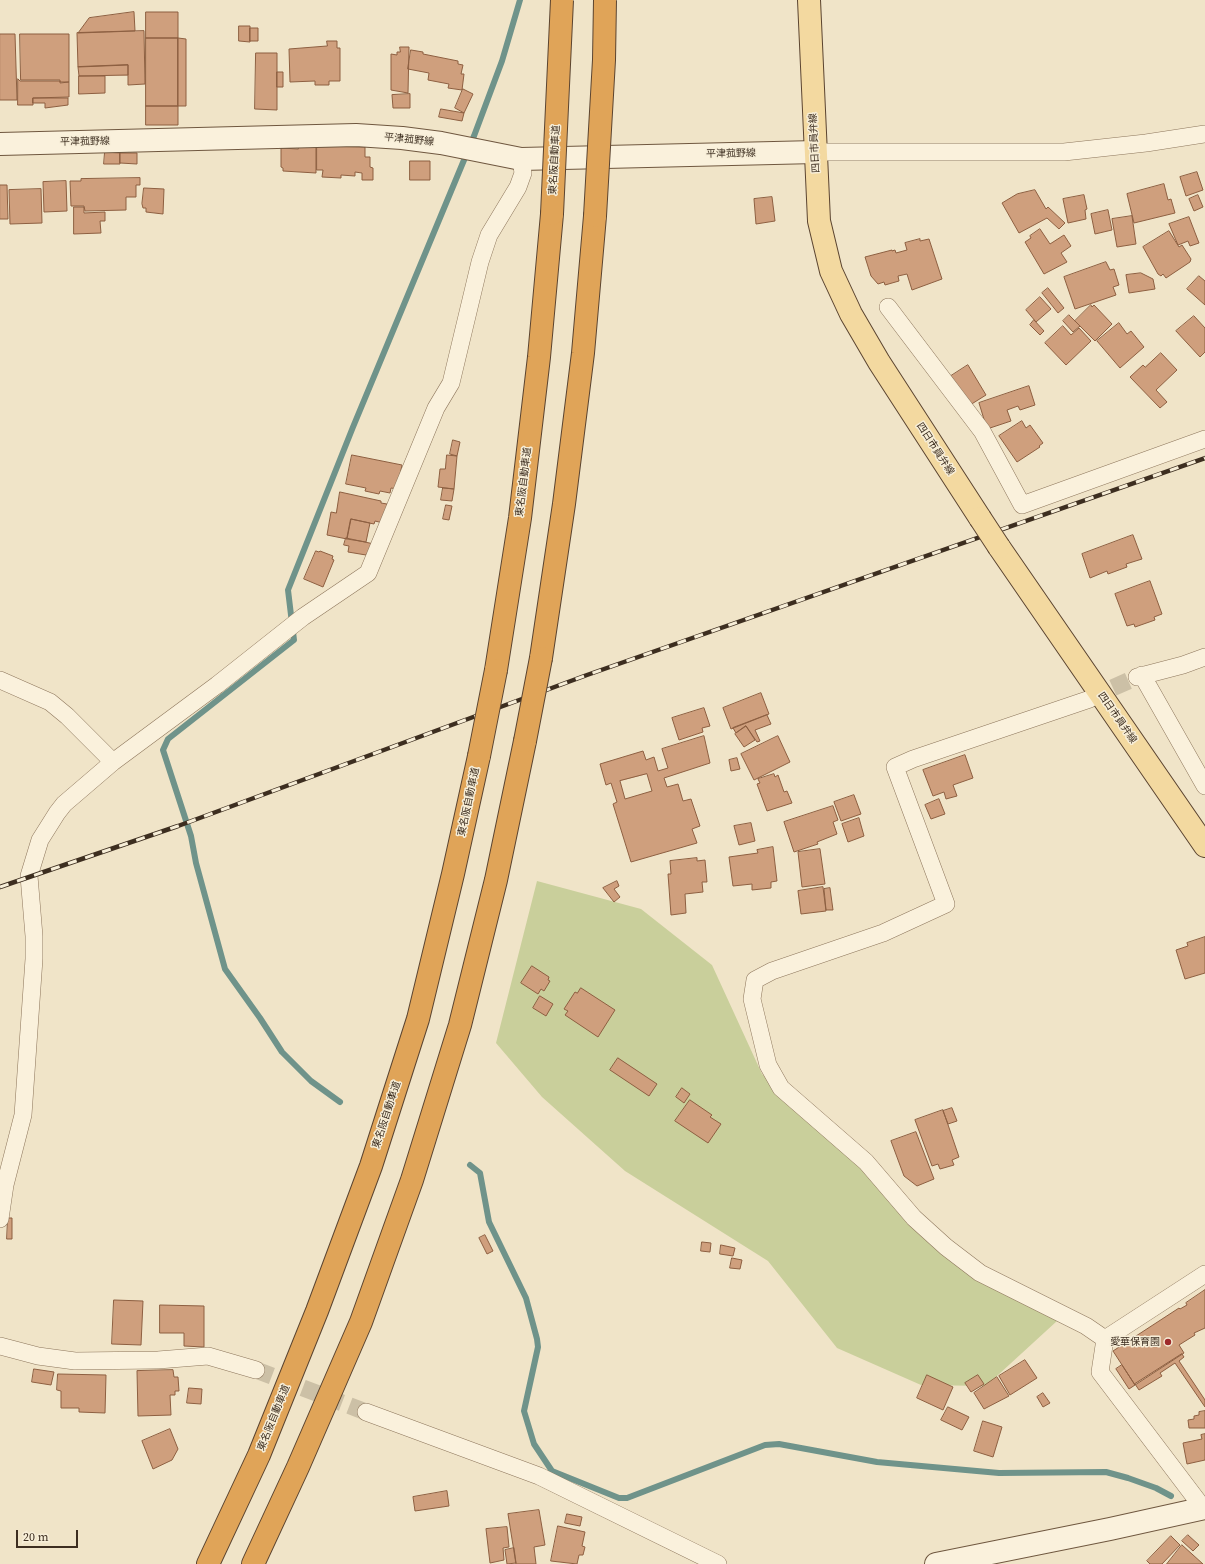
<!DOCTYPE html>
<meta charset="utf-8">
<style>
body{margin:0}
#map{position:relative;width:1205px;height:1564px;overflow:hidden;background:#f0e4c8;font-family:"Source Serif 4",serif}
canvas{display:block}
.scale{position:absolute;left:16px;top:1530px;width:62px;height:18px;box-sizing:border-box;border:2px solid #3d2e20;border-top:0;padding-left:5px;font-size:12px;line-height:14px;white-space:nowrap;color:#3d2e20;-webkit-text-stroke:3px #f7eed8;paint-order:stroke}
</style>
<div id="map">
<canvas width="1205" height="1564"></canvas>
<div class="scale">20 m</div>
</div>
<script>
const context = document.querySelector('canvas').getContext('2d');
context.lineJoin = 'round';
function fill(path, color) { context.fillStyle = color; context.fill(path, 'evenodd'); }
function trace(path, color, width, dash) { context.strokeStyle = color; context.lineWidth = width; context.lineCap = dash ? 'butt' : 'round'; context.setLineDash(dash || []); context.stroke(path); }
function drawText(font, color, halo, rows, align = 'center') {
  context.font = font + ' "Source Serif 4","Noto Sans JP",serif'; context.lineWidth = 3; context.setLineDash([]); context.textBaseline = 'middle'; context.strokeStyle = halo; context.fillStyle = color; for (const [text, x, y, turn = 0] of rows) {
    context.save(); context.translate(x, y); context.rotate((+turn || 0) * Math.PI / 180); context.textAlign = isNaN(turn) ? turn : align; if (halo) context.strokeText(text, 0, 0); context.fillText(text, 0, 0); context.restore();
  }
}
const green = new Path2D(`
 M537,881l104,28 71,56 50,109 131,114 75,71 89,62 -71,65 -65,-1 -84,-37 -69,-87 -143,-90 -83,-74 -46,-54z`);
const stream = new Path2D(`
 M340,1102l-29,-21 -29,-29 -22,-34 -35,-49 -29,-106 -5,-27 -28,-86 5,-11 126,-99 -6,-50 65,-163 121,-291 28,-75 18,-61
 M470,1165l10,8 9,49 37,76 11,41 1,8 -14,64 10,33 18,27 67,27h8l138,-53 14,-1 98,18 122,11 107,-1 22,6 28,10 15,8`);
const building = new Path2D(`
 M134,12l1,19 -57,2 11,-15z
 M146,12h32v26h-32z
 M239,26h11v16l-11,-1z
 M250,28h8v13h-8z
 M144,31l1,53 -17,1v-20l-50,2 -1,-34z
 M0,34h15l2,66h-17z
 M20,34h49v48h-9v-2h-39z
 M146,38h32v68h-32z
 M178,38l8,1v67h-8z
 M327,41h10v7h3v33h-11v4h-14v-4l-25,1 -1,-33 38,-3z
 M400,47h9l-1,46 -17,-3v-36l6,1v-3h3z
 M411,50l12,2v2l35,7v3l5,1 -2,9h3l-2,16 -14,-2 1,-4 -21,-4 1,-7 -21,-4z
 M256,53h21v57l-22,-1z
 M128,65v10l-49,1 -1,-9z
 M277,72h6v15h-6z
 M79,76h26v17l-26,1z
 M18,79l2,2h40v2l9,-1v15l-36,1v7h-15z
 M463,89l10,5 -9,19 -9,-5z
 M410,94v14h-17l-1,-13z
 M33,98h35v7l-23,3v-5h-12z
 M146,106h32v19h-32z
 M441,109l23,4 -2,8 -23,-4z
 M317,146l48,1v10h5v10l3,1v12h-11v-7l-7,-1v4l-14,-1v3l-19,-1 1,-7h-6z
 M298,147h18v26l-33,-2v-3l-2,-1v-19l17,1z
 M105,152l15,1v11h-16z
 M120,153h17v11l-17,-1z
 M410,161h20v19h-20z
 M1197,172l6,18 -17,6 -6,-19z
 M140,178v7h-4v12h-10v13l-41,1 -1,-5h-13l-1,-25h11v-2z
 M66,181l1,30 -23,1 -1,-30z
 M1164,184l4,16 3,-1 4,14 -41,10 -7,-29z
 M0,185h7l1,34h-8z
 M144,188l20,1 -1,25 -17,-2v-4h-3l-1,-4z
 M41,189l1,34 -32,1 -1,-34z
 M1035,190l11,19 2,-2 17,16 -6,6 -12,-11 -28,15 -17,-30 15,-9z
 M1084,195l3,14 -2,1 1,9 -18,4 -5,-24z
 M1198,195l5,12 -9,4 -5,-12z
 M772,197l3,24 -19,3 -2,-25z
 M74,207h10v6l21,-1v9h-5l1,12 -27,1z
 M1108,210l4,20 -17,4 -4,-20z
 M1132,216l4,28 -19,3 -5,-28z
 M1189,217l10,26 -9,3 -2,-5 -10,4 -9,-21z
 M1040,229l10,15 14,-9 7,11 -10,7 6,9 -23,12 -19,-32 6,-4 -1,-2z
 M1169,231l10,16 3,-2 9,14 -1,3 -24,16 -3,-4 -2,2 -3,-2 -15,-27z
 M920,239v2l9,-2 13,40 -30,11 -5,-16 -9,2 1,5 -14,4 -1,-3 -6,2 -7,-8 -6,-19 27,-7v1l3,-1 1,3 11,-3 -2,-7z
 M1106,262l4,8 4,-1 5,16 -6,2 3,8 -41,14 -11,-32z
 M1141,273l12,6 2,10 -26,4 -3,-18z
 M1199,276l6,5v24l-18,-16z
 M1048,288l16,20 -6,5 -16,-20z
 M1040,297l11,12 -15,13 -10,-12z
 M1091,305l1,2 2,-2 18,19 -17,17 -20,-20z
 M1069,315l11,11 -7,6 -10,-11z
 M1194,316l11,12v24l-5,5 -24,-26z
 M1034,320l10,11 -4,4 -10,-10z
 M1119,323l8,11 4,-3 13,16 -24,21 -23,-27z
 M1063,326l8,9 8,-7 12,13 -25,24 -21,-22z
 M1161,353l16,17 -21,20 11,12 -7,6 -30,-31 13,-12 2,2z
 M968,365l18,30 -16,10 -19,-29z
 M1029,386l6,19 -15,5 -2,-4 -11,4 4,11 -24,8 -8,-26z
 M1022,421l4,7 4,-3 13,18 -4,3 1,1 -23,15 -18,-26z
 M453,440l7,2 -3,14 -7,-2z
 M352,455l50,10 -5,24 -6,-1 -1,5 -10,-2 -1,3 -14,-3 1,-3 -20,-4z
 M447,455l10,1 -3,33 -16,-2 2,-18h5z
 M443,488l11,1 -2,12 -11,-1z
 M340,492l41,9v2l6,1 -4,19 -8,-2 -1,3 -23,-5 -4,20 -20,-4 4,-23 5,1z
 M446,505l6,1 -3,14 -6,-1z
 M351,519l19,4 -4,19 -19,-3z
 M1133,535l9,24 -16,5 1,3 -19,7 -1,-3 -17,7 -8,-24z
 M346,538l28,6 -8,11 -18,-3 1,-6 -5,-1z
 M316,551l3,1 1,-1 13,5 -1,3 2,1 -11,27 -19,-8z
 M1150,581l12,33 -8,3 1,3 -20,7 -1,-3 -7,2 -12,-32z
 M761,693l8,21 -38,15 -8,-21z
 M704,708l6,18 -8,2 1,4 -24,8 -7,-22z
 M767,715l4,9 -16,6 5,11 -3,1 -11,-16 -10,7 -3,-5z
 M746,726l9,14 -11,7 -9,-13z
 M704,736l6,27 -46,15 3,9 11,-3 5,17 8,-2 9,27 -8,3 5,14 -66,19 -18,-58 4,-2 -6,-19 -5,2 -6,-21 43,-13 3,9 8,-3 4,14 10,-3 -6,-19zM647,774l5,17 -27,8 -5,-18z
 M778,736l12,26 -36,18 -13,-26z
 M965,755l8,23 -20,7 4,11 -11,3 -2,-7 -11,4 -10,-26z
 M737,758l3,11 -9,2 -2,-11z
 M774,774l1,3 3,-2 6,17 3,-1 5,12 -25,8 -10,-27 3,-1 -2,-4z
 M854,795l7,19 -20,7 -7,-19z
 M939,799l6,15 -14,5 -6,-14z
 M833,806l5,14 -5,2 4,12 -20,8 1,2 -24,8 -10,-30z
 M859,818l5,18 -16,6 -6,-18z
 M751,823l4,18 -16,4 -5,-19z
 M773,847l4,34 -6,1v6l-19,2v-6l-19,2 -4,-29 29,-4 -1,-3z
 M820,849l5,35 -23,3 -4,-35z
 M697,858v3l8,-1 2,22h-5l1,10 -18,2 1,19 -15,2 -3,-41h3l-1,-13z
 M617,881l2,5 -5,3 6,8 -6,5 -11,-14z
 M823,887l3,24 -25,3 -3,-23z
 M830,888l3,22h-7l-2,-21z
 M1205,937v36l-20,6 -9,-29 12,-4 -1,-3z
 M532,966l17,11 -1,3 2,1 -6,10 -3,-2 -3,5 -17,-11z
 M581,988l34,22 -17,27 -33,-22 3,-4 -4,-2 11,-17 2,1z
 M540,996l13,8 -7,12 -13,-8z
 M618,1058l39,26 -8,12 -39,-26z
 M682,1088l8,6 -6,9 -8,-6z
 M690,1100l22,15 -2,2 11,7 -13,19 -33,-22z
 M952,1108l5,13 -9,3 -5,-13z
 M943,1110l16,47 -7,3 2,5 -14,4 -2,-5 -6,2 -17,-46z
 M916,1132l18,47 -17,7 -13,-10 -13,-35z
 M8,1218h4v21h-5z
 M485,1235l8,16 -6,3 -8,-16z
 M702,1242l9,1 -1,9 -9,-1z
 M721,1245l14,3 -2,8 -13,-2z
 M732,1258l10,2 -2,9 -10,-1z
 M1205,1290v38l-11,5 1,2 -16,10 5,8 -49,32 -22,-34 66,-43 1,1 7,-4 -1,-2z
 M114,1300l29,1 -2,44 -29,-1z
 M160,1305l44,1v41l-20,-1v-13h-24z
 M1182,1354l2,3 -5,4 26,39v7l-30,-44 -15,10 2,3 -23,14 -4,-6z
 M1025,1360l12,18 -27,17 -11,-19z
 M1122,1365l13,20 -6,4 -13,-20z
 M34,1369l20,3 -3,13 -19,-3z
 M173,1370l1,7h4l1,14h-4v4h-5l1,20 -33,1 -1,-45z
 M58,1374l48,1 -1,38 -26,-1v-4h-18v-17l-4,-1z
 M927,1375l26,12 -10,23 -26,-12z
 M978,1375l6,9 -13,8 -6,-9z
 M997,1377l12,19 -25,13 -10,-16z
 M189,1388l13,1 -1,15 -14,-1z
 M1043,1393l7,10 -7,4 -6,-10z
 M948,1407l21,10 -7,13 -21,-10z
 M1205,1411v17h-16l-1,-8 6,-1v-3l5,-1v-3z
 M983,1421l19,6 -9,30 -19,-6z
 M170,1429l8,20 -6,11 -19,9 -11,-28z
 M1205,1434v26l-18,4 -4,-21 19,-4 -1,-4z
 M447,1491l2,15 -34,5 -2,-14z
 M539,1510l6,35 -11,2 2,17h-20l-8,-50z
 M567,1514l15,3 -2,9 -15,-3z
 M558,1526l27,6 -3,14 3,1 -2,8h-4l-2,9 -26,-3z
 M507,1527l2,20 -6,1 1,12 -14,3 -4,-34z
 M1188,1535l11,10 -6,6 -11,-10z
 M1171,1536l9,9 -18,19h-12l-3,-3z
 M1182,1545l21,19h-36z
 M514,1548l2,15 -9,1 -2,-14z`);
const streetTunnel = new Path2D(`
 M1090,698l47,-21
 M256,1370l110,42`);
const street = new Path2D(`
 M816,152h248l82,-9 59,-9
 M888,307l94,124 40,74 183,-66
 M1142,675l63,111
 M1137,677l46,-12 22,-8
 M0,680l50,22 17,14 46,46
 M1090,699l-177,60 -18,8 51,137 -63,29 -111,38 -17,9 -3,19 16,66 13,23 85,74 48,56 32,29 34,26 106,53 19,13 -5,33 103,136
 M0,1219l5,-34 18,-70 11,-156v-23l-5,-60 11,-36 17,-27 7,-9 49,-42 104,-77 86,-68 65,-44 68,-165 15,-25 29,-121 9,-27 29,-48 5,-14 -2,-14
 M1105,1339l100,-65
 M0,1346l38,10 37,5 83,-1 50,-4 48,14
 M366,1412l173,64 179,88`);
const secondary = new Path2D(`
 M0,144l356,-9 46,3 39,5 80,16 295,-7
 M936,1564l174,-35 95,-21`);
const primary = new Path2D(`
 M809,0l10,221 12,50 20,43 28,48 101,156
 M999,547l206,299`);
const highway = new Path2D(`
 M541,658l23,-154 19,-151 12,-137
 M496,670l24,-152 19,-161 13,-143
 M208,1564l51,-109 58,-144 54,-145 47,-147 35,-145 26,-118
 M253,1564l45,-97 63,-145 51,-142 48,-155 36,-145 29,-139`);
const rail = new Path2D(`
 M0,887l178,-61 409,-151 618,-217`);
const primaryBridge = new Path2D(`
 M980,518l19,29`);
const highwayBridge = new Path2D(`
 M552,214l10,-214
 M595,216l9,-156 1,-60
 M525,741l16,-83
 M479,756l17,-86`);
const markers = [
 [1168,1342,4,"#9e2a2b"]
];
const streetNames = [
 ["平津菰野線",409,140,6],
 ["平津菰野線",85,142,-1],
 ["四日市員弁線",815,143,-93],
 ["平津菰野線",731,154,-1],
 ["東名阪自動車道",555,160,-87],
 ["四日市員弁線",935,449,57],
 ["東名阪自動車道",524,482,-83],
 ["四日市員弁線",1117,718,55],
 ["東名阪自動車道",469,802,-78],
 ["東名阪自動車道",387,1115,-72],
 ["東名阪自動車道",274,1418,-68]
];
const poiNames = [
 ["愛華保育園",1160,1342]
];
fill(green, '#c9cf9b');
trace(stream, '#6f938a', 6);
fill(building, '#cf9f7d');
trace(building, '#8d5f41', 1);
trace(streetTunnel, '#ccc0a6', 17, [17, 8]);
trace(street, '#8d765c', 18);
trace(secondary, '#6f573f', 24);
trace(primary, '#5b4430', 24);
trace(highway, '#5b4430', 24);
trace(street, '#faf1dc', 17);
trace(secondary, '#faf1dc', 22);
trace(primary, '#f3d9a0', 22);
trace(highway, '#e0a458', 22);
trace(rail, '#3d2e20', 4.5);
trace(rail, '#f7eed8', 3, [9]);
trace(primaryBridge, '#5b4430', 24, []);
trace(highwayBridge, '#5b4430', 24, []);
trace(primaryBridge, '#f3d9a0', 22);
trace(highwayBridge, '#e0a458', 22);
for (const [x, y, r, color] of markers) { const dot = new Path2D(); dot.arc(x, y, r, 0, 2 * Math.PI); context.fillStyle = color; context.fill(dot); trace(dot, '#f7eed8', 1.5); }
drawText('10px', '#3d2e20', '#f7eed8', streetNames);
drawText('10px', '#3d2e20', '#f7eed8', poiNames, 'right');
</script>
